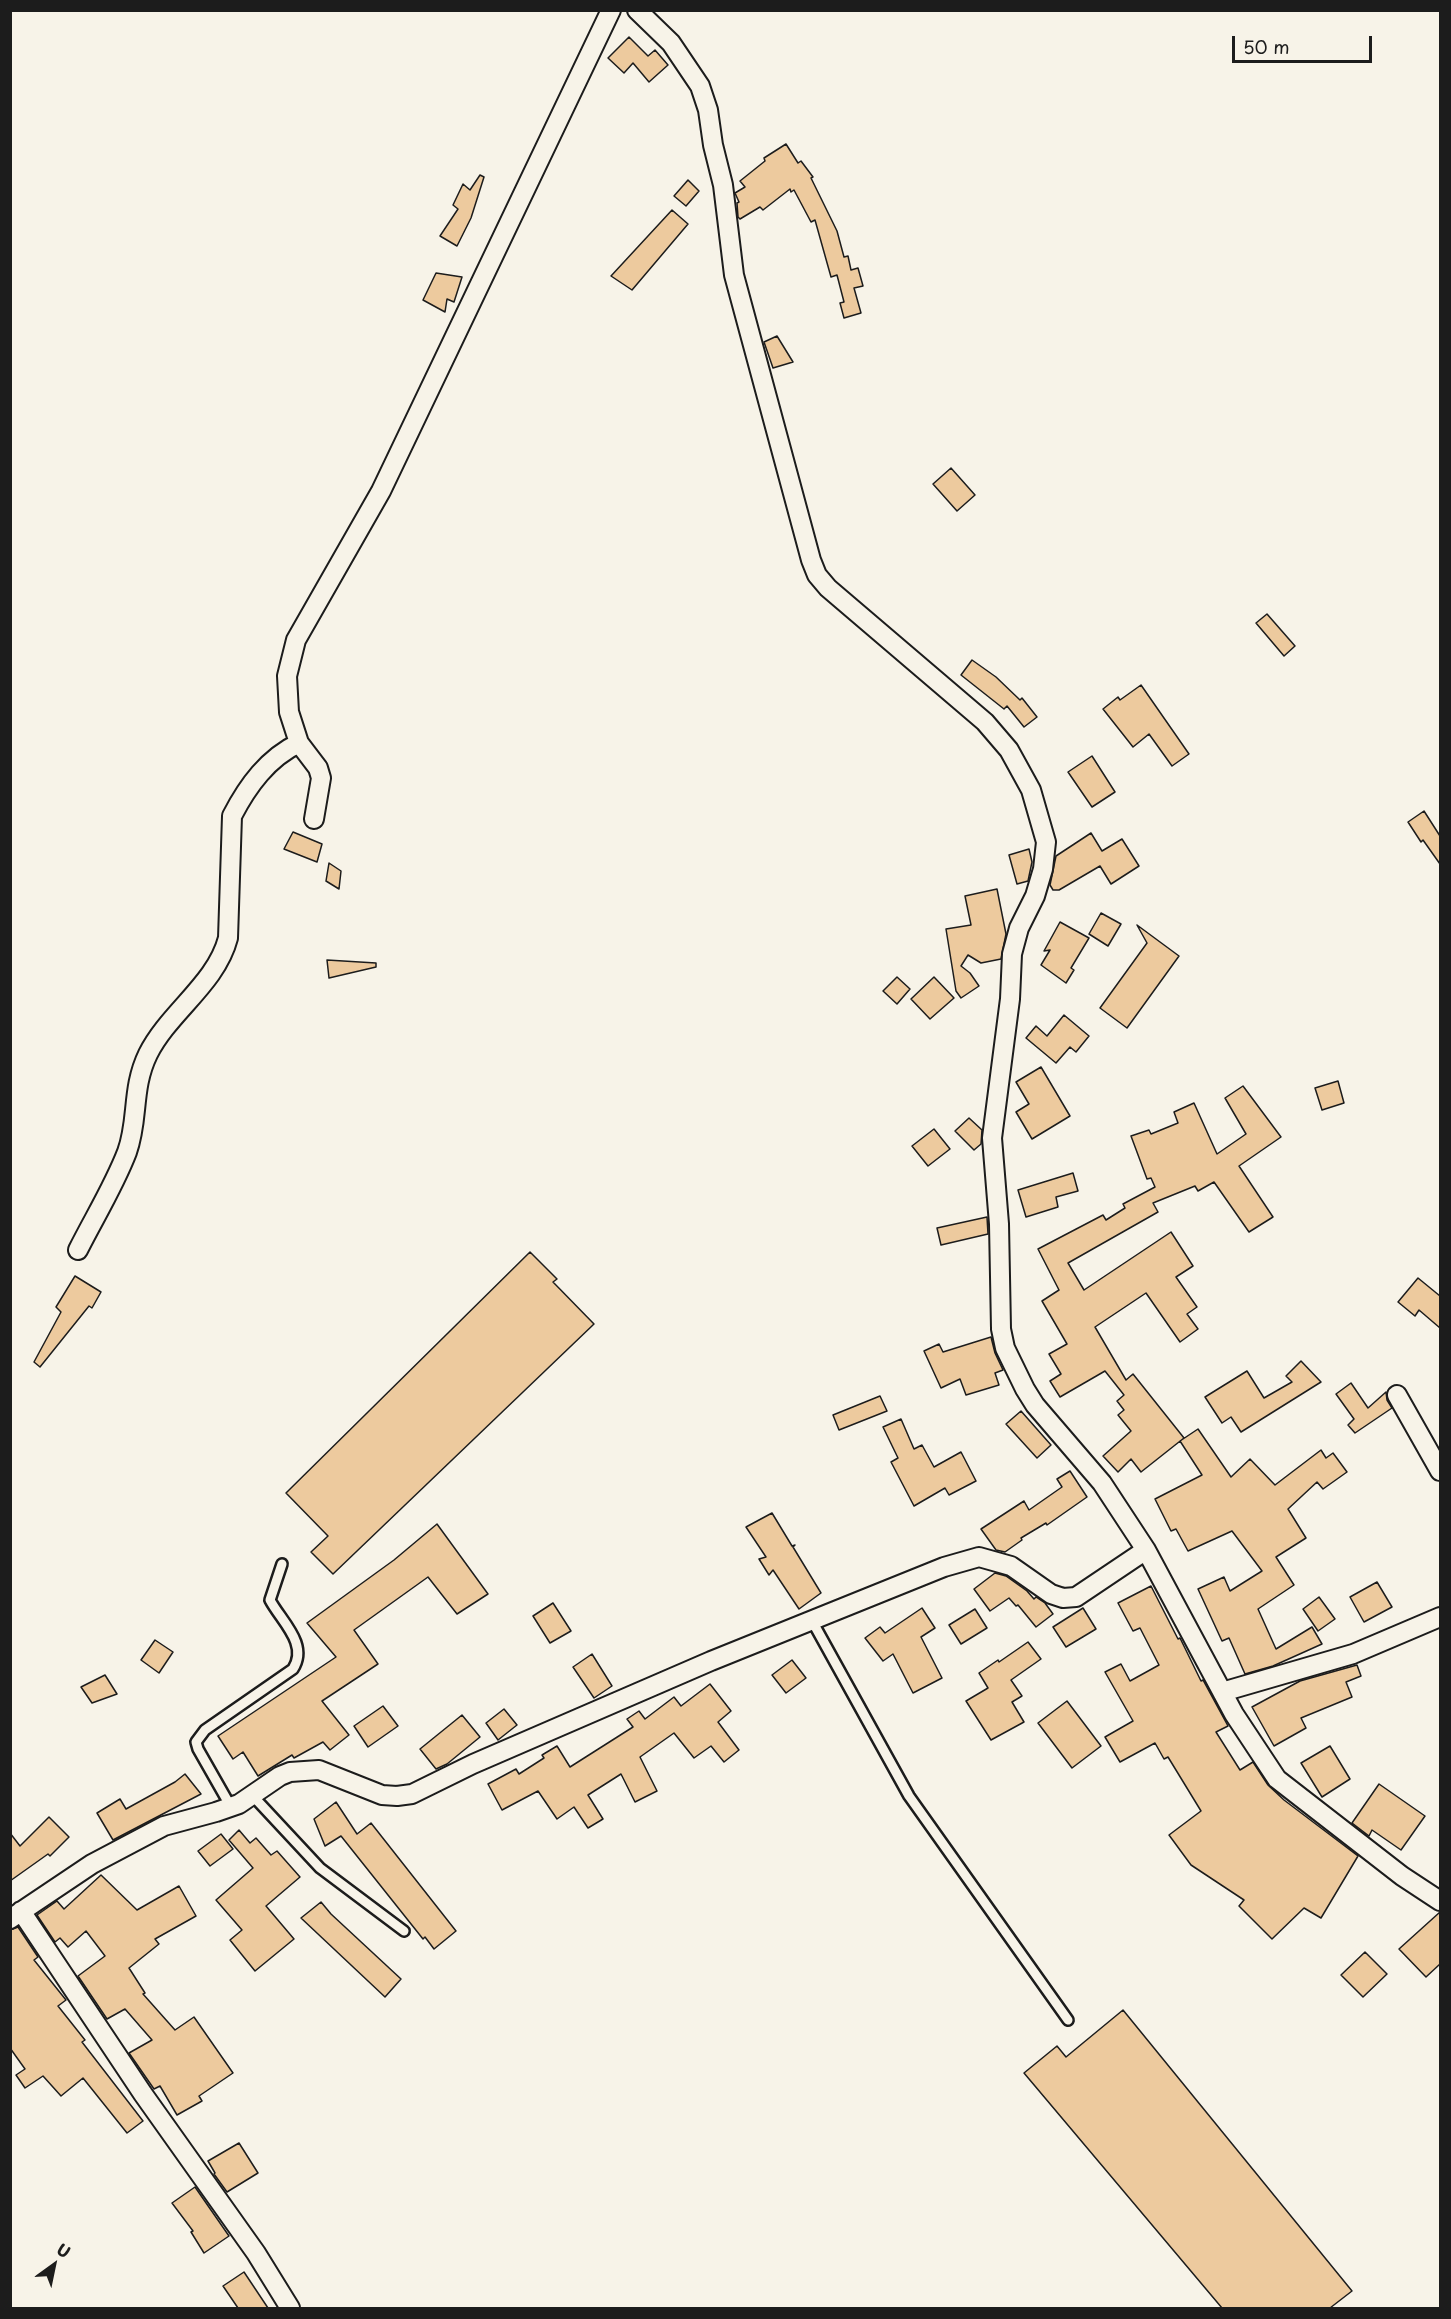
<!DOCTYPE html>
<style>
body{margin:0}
#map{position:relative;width:1451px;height:2319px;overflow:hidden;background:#f7f3e8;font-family:"Playpen Sans",sans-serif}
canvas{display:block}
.frame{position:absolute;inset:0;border:12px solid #1c1c1c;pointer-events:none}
.north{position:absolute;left:24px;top:2235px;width:60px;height:60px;-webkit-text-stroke:4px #f7f3e8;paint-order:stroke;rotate:33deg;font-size:16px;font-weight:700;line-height:24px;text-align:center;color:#1c1c1c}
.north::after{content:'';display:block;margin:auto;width:21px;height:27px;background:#1c1c1c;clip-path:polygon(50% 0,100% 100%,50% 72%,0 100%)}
.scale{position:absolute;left:1232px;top:36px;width:140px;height:27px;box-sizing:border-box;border:3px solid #1c1c1c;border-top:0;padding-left:8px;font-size:18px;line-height:21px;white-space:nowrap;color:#1c1c1c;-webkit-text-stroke:4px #f7f3e8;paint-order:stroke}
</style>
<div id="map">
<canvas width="1451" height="2319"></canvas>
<div class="frame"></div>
<div class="north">U</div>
<div class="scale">50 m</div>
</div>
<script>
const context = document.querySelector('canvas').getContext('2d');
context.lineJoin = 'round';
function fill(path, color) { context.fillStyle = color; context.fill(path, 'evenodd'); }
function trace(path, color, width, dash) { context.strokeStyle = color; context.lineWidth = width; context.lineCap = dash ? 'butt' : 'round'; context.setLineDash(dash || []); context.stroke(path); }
const building = new Path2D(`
 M629,37l19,19 7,-6 13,15 -19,17 -16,-19 -9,10 -16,-15z
 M786,144l12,19 3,-2 12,16 -2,1 26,53 7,26 4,-1 3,14 7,-2 5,18 -9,2 7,25 -17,5 -4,-15 4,-1 -7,-27 -6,2 -16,-57 -4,2 -17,-32 -3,2 -1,-3 -27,21 -3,-3 -20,12 -2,-2 -1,-14 2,-1 -4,-9 10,-6 -5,-6 25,-20 -1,-3z
 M480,175l4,2 -13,41 -14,28 -17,-10 18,-27 -5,-4 10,-21 7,6z
 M688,180l11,11 -13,15 -12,-10z
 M672,210l16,14 -56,66 -21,-14z
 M436,273l26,4 -8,25 -7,-3 -2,13 -22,-12z
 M777,336l16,26 -20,6 -9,-26z
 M951,468l24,27 -18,16 -24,-27z
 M1267,614l28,32 -11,10 -28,-33z
 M972,660l24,17 24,23 2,-2 15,19 -13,10 -17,-21 -3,3 -43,-34z
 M1141,685l48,69 -17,12 -23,-32 -16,13 -30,-38 15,-12 2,3z
 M1092,756l23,36 -23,15 -24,-35z
 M1424,811l16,25v28l-17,-24 -2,2 -13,-20z
 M293,832l29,12 -5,18 -33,-13z
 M1091,833l11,18 20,-12 17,27 -28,18 -11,-18 -41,24h-6l-3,-5 6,-29z
 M1029,849l3,13 -4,19 -11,3 -8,-29z
 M329,863l12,8 -2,18 -13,-8z
 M997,889l9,45 -5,25 -20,4 -13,-8 -7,11 9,7 9,13 -18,12 -5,-7 -10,-62 25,-4 -6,-29z
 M1101,913l20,11 -13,22 -19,-12z
 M1060,922l29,16 -18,30 3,2 -8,13 -25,-18 9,-15 -6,1z
 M1137,925l42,31 -52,72 -27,-20 47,-65z
 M327,960l49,3v4l-47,11z
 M897,977l13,12 -13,15 -14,-13z
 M934,977l20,21 -24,21 -19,-20z
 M1064,1015l25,21 -13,16 -6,-5 -14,16 -30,-25 10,-12 11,10z
 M1041,1067l29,49 -38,23 -16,-27 13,-8 -13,-22z
 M1338,1081l6,22 -22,7 -7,-22z
 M1243,1086l38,51 -42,29 34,51 -24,15 -35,-50 -16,9 -3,-5 -42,17 5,9 -90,51 16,27 87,-58 22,34 -17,11 21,30 -10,7 11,15 -18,13 -34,-49 -51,34 31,53 7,-6 51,64 -43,34 -10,-13 -13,13 -15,-16 28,-25 -13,-16 6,-5 -7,-9 7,-6 -19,-24 -45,26 -10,-16 11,-7 -12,-20 18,-10 -25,-43 17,-11 -21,-41 65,-34 3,5 19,-12 -2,-4 32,-17 -4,-9 -4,1 -16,-43 18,-6 2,4 27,-11 -4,-11 20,-9 23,51 29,-20 -21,-36z
 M969,1118l13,12 -1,14 -7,6 -19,-19z
 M934,1129l16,20 -22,17 -16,-20z
 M1073,1173l5,18 -22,6 2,10 -32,10 -8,-27z
 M987,1217l1,17 -47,11 -4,-17z
 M530,1252l27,27 -4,3 41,42 -261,250 -22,-22 17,-16 -42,-43z
 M75,1276l26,16 -9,16 -3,-2 -49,61 -6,-5 27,-50 -5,-5z
 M1418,1278l22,18v32l-21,-18 -4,6 -17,-14z
 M991,1337l4,16 8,17 -8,3 4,12 -33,10 -6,-16 -19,9 -17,-37 15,-7 4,8z
 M1301,1361l20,21 -80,50 -10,-15 -9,6 -17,-26 42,-26 17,27 28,-16 -6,-6z
 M1351,1383l17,25 18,-16 1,8 5,8 -37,25 -7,-8 6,-6 -18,-25z
 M880,1396l7,15 -48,19 -6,-15z
 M1021,1411l30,34 -14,13 -31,-34z
 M901,1419l13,30 8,-4 12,22 27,-15 15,29 -27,14 -4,-7 -31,18 -23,-44 7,-4 -15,-31z
 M1198,1429l33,48 19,-18 25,26 46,-35 5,8 7,-5 14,19 -24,17 -6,-7 -29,27 18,29 -30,19 18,28 -36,24 18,40 36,-22 10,17 -49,22 -28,8 -16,-36 -7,3 -24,-52 26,-12 6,14 32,-20 -30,-40 -44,20 -12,-22 -5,2 -16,-32 47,-24 -22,-34z
 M1070,1471l17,26 -40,28 -1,-2 -25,15 1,2 -17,12 -9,-2 -15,-21 43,-28 5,9 33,-23 -5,-8z
 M772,1513l20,33 3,-1 -2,2 28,46 -22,16 -26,-39 -4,5 -10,-16 7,-2 -20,-30z
 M437,1524l51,70 -31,20 -29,-37 -74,53 24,34 -56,37 27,34 -19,15 -7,-8 -29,16 -2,-3 -34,21 -15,-24 -10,7 -15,-23 118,-79 -29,-34 87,-63z
 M995,1573l11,3 21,15 7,8 2,-2 9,6 8,11 -17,13 -18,-22 -2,1 -7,-8 -19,13 -16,-22z
 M1377,1582l15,25 -28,15 -14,-25z
 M1151,1586l27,53 2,-1 21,43 2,-1 25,46 -12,6 24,38 13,-8 15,23 16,15 74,56 -37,62 -17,-10 -32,31 -33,-33 5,-6 -53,-35 -22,-30 32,-24 -33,-54 -4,2 -9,-16 -35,19 -15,-25 28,-16 -28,-49 16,-8 9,17 29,-16 -19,-37 -7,3 -15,-28z
 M1319,1597l16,22 -17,12 -15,-22z
 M553,1603l18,28 -21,12 -17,-27z
 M922,1608l13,20 -14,9 21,41 -29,15 -20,-39 -10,7 -18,-23 15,-11 5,6z
 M1083,1608l13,21 -30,18 -13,-20z
 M975,1609l12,19 -26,16 -12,-19z
 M155,1640l18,12 -14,21 -18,-13z
 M1028,1642l13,17 -30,21 11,16 -10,6 12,20 -33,18 -25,-39 22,-13 -9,-15 19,-13 1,2z
 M592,1654l20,32 -18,12 -21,-31z
 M792,1660l14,18 -20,15 -14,-18z
 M1357,1665l4,11 -15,6 6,15 -51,21 5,10 -32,18 -22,-39 48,-26z
 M105,1675l12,19 -25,9 -11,-16z
 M710,1684l21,27 -13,11 21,28 -15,12 -13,-16 -17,12 -20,-25 -34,24 17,34 -22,11 -14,-28 -33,21 15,24 -15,9 -14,-21 -17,12 -19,-28 -36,19 -14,-26 28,-15 3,5 25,-16 -2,-3 15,-9 13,21 63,-40 -6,-8 12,-8 6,8 29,-22 7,9z
 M1067,1701l34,45 -29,22 -34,-45z
 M383,1706l15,20 -30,21 -14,-21z
 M504,1709l13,16 -19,15 -12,-17z
 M462,1715l18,22 -33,27 -11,5 -16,-20z
 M1330,1746l20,33 -28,18 -21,-34z
 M185,1774l16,20 -88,46 -16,-27 23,-14 6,10 49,-27z
 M1379,1784l46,32 -24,34 -29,-20 -3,6 -17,-13z
 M336,1802l21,32 14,-11 85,108 -22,18 -9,-12 -2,2 -82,-103 -16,10 -11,-27z
 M49,1817l20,20 -19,19 -2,-2 -38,27v-48l10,13z
 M239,1830l11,13 6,-5 15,17 6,-4 23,26 -34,29 28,33 -39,32 -25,-31 12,-10 -26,-30 37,-32 -24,-28z
 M221,1834l12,15 -23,17 -12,-15z
 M101,1875l36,35 42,-24 17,30 -41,23 4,5 -30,24 16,25 -2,1 32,36 19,-13 39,56 -34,23 3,5 -25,14 -17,-29 -6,3 -25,-36 23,-13 -27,-31 -18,10 -29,-43 27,-20 -19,-25 -18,16 -8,-9 -5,4 -18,-27 20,-14 7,8z
 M321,1902l10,12 70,65 -16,18 -84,-79z
 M1440,1912v52l-14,13 -27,-28z
 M18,1927l20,30 -4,3 32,40 -8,6 27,34 -3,2 61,79 -16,12 -44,-55 -22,18 -18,-20 -18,12 -9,-13 9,-6 -15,-21v-118z
 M1365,1952l22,22 -24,23 -22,-22z
 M1123,2010l229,281 -22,17h-108l-198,-235 33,-27 9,11z
 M239,2143l19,30 -31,19 -13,-18 1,-1 -7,-12z
 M195,2187l34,49 -25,17 -13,-21 2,-1 -21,-28z
 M244,2272l24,36h-30l-15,-22z`);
const service = new Path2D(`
 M811,1619l98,177 159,224
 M252,1795l68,73 84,63
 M231,1807l-33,-58 -2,-7 9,-12 88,-61c16,-25 -12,-48 -23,-69l12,-36`);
const minor = new Path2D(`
 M637,10l34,33 29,43 8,24 5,35 10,40 11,90 77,285 6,15 11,13 157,134 24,28 22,40 15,52 -3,27 -8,27 -16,32 -7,26 -2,45 -18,139 7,86 2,105 4,19 20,41 10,16 67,78 44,67
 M314,819l7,-41 -3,-10 -19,-25 -10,-31 -2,-36 9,-36 85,-149 230,-481
 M78,1250c16,-32 36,-64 49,-98 12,-33 4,-63 21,-98 21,-42 68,-70 80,-116l4,-122c16,-31 36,-58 67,-73
 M1397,1395l43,76
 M1222,1692l131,-38 87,-37
 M21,1911l122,183 113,159 34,55
 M10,1919l82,-55 72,-38 52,-14 23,-8 41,-28 10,-4 29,-2 63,25 15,1 15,-2 61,-30 238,-103 233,-94 35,-10 32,9 40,28 12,4 13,-1 70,-47 88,164 43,65 125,97 38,25`);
fill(building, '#edca9e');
trace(building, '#1c1c1c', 1.5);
trace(service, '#1c1c1c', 14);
trace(minor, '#1c1c1c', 22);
trace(service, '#f7f3e8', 9);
trace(minor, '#f7f3e8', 18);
</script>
